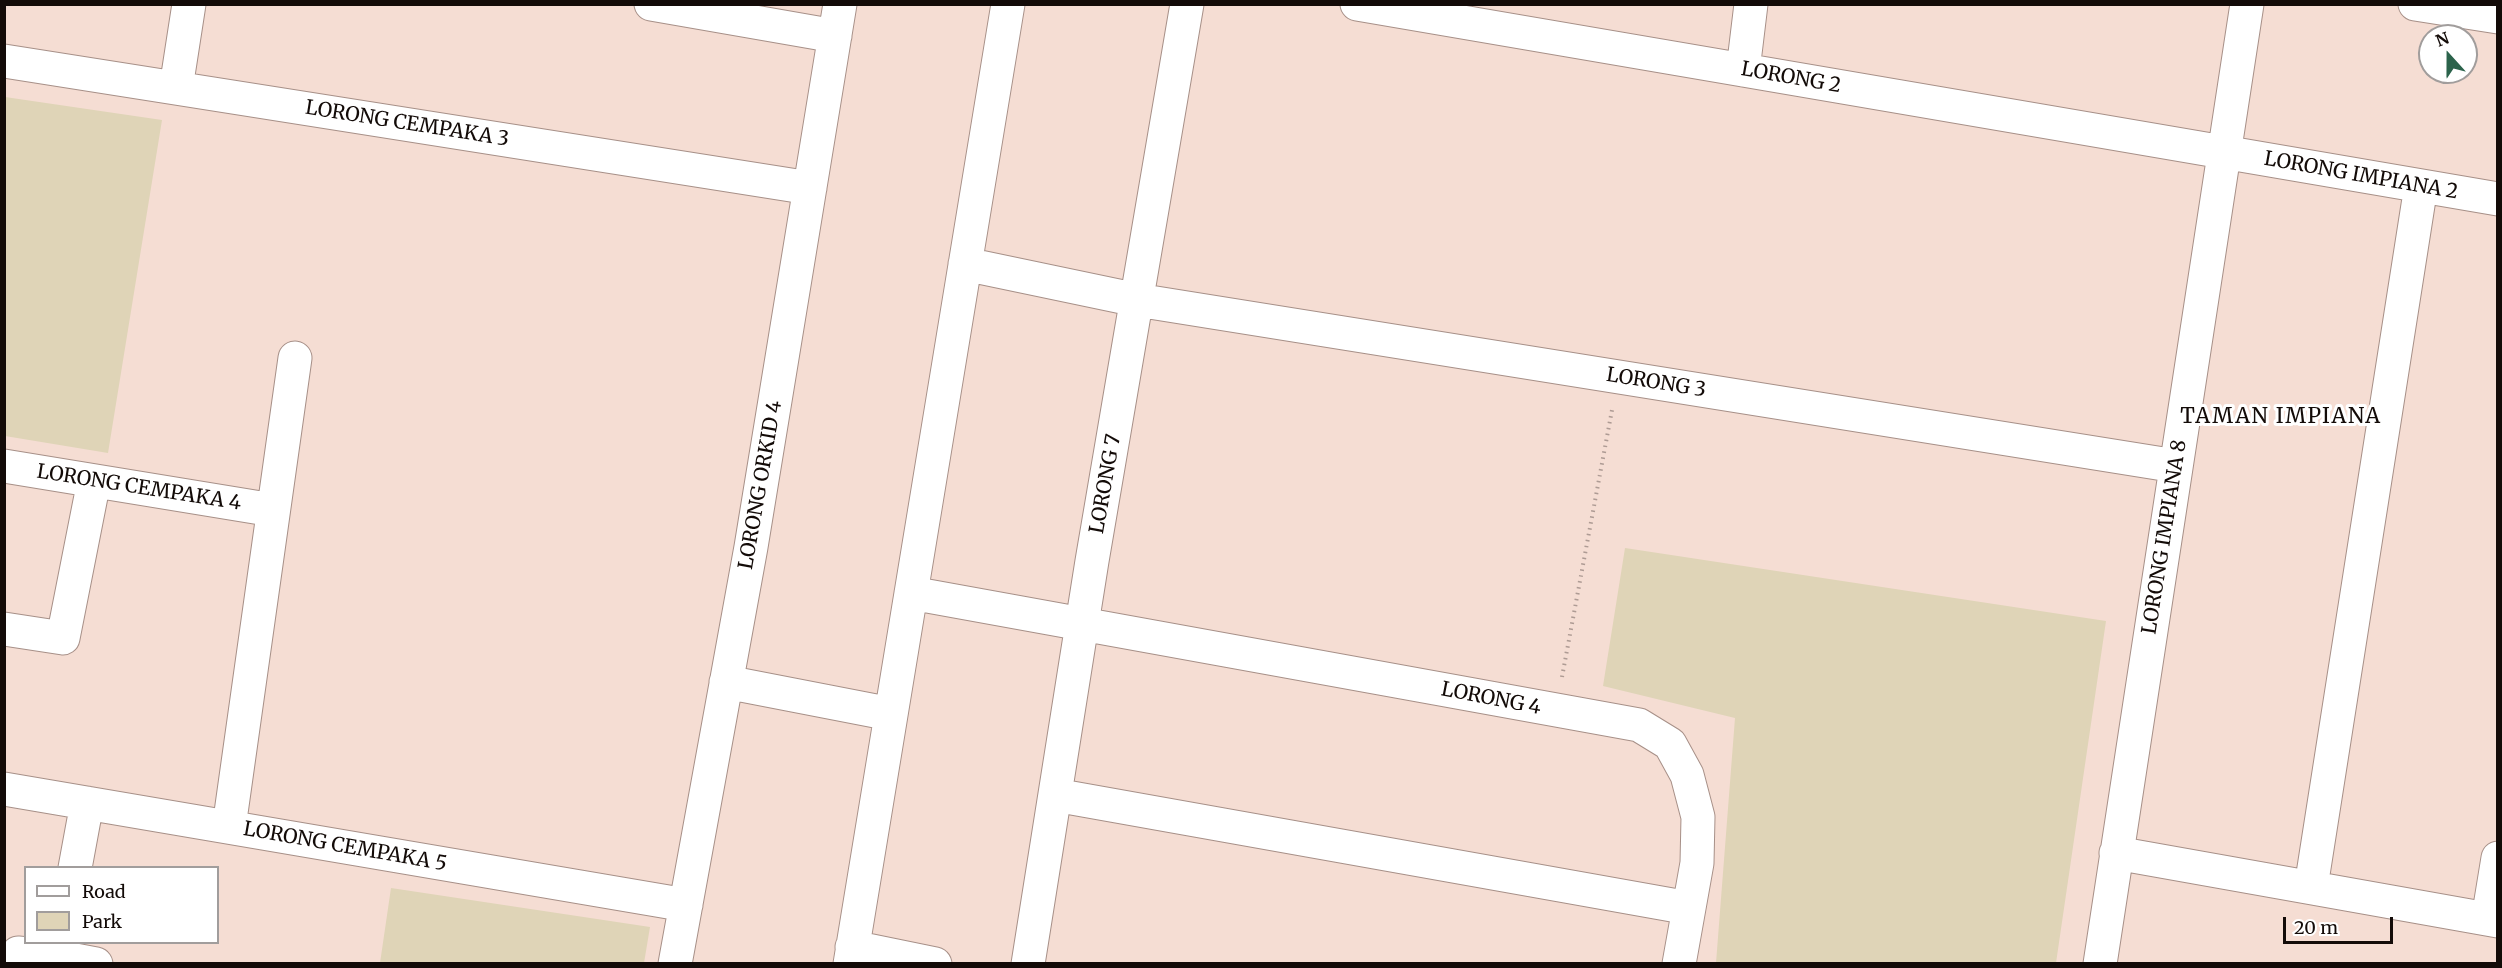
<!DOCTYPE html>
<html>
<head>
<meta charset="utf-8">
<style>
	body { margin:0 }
	#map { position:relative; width:2502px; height:968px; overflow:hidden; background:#f5ddd3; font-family:Merriweather,serif }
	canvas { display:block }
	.frame { position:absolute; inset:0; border:6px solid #130b08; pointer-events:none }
	.legend { position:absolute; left:24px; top:866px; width:195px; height:78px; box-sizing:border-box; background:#fff; border:2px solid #a19d9c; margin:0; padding:8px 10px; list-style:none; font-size:18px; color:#130b08 }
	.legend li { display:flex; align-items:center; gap:12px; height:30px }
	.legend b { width:30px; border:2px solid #a19d9c }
	.north { position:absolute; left:2418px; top:24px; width:60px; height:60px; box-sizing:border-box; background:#fff; border:2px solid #a19d9c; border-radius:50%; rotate:339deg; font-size:16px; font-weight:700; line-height:24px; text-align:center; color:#130b08 }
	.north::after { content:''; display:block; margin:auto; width:21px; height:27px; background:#2b634b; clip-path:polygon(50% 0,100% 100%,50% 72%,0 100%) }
	.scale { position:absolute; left:2283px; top:917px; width:110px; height:27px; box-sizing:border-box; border:3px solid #130b08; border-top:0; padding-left:8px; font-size:18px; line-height:21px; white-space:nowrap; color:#130b08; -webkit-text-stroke:4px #fff; paint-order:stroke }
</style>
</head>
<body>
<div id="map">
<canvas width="2502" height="968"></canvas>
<div class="frame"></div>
<ul class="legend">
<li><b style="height:8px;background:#fff"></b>Road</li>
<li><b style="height:16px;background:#dfd4b7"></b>Park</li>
</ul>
<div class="north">N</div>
<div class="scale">20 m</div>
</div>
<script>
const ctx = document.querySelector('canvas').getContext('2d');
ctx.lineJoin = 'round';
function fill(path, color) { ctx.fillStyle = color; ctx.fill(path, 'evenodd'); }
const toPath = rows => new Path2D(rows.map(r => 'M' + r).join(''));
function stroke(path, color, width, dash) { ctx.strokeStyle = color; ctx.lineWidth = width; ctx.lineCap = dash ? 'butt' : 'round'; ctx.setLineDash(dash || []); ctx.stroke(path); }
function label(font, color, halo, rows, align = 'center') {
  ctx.font = font + ' Merriweather,serif'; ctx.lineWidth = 6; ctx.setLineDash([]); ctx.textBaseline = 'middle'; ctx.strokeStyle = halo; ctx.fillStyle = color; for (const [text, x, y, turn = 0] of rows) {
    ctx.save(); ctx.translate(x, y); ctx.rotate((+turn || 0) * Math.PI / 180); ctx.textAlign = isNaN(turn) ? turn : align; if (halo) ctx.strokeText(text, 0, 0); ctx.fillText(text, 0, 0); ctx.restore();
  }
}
const green = toPath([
	[5,97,162,120,108,453,5,436],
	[1625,548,2106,621,2056,963,1716,963,1735,718,1603,686],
	[391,888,650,927,644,963,380,963]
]);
const path = toPath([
	[1562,677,1612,410]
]);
const minor = toPath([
	[651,4,835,36],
	[1357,4,2498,199],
	[2415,4,2498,17],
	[4,61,810,188],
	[1743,70,1751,4],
	[176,88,189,4],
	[965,264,1137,300,2176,466],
	[4,466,273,510],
	[911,593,1639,725,1670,744,1687,775,1698,817,1697,863,1679,964],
	[4,629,63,638,94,481],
	[726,682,891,714],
	[4,789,686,905],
	[1055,795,1689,908],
	[229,827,295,358],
	[2116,853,2498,921],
	[75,868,87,803],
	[2311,887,2421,186],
	[2488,919,2498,858],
	[852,947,935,964],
	[59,957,96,964],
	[17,964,18,953,59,957,61,942],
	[675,964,751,547,840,4],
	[850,964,1008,4],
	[1028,964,1092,561,1187,4],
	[2100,964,2247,4]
]);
const streetNames = [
	["LORONG 2",1791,78,10],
	["LORONG CEMPAKA 3",407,124,9],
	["LORONG IMPIANA 2",2361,176,10],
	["LORONG 3",1656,383,9],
	["LORONG 7",1106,484,-80],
	["LORONG ORKID 4",761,485,-80],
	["LORONG CEMPAKA 4",139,488,9],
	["LORONG IMPIANA 8",2165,537,-81],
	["LORONG 4",1491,699,11],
	["LORONG CEMPAKA 5",345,847,10]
];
const neighbourhoodNames = [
	["TAMAN IMPIANA",2281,417]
];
fill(green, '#dfd4b7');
stroke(minor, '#a79088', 35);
stroke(path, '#ae9b94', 4, [1.5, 4.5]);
stroke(minor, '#fff', 33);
label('20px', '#130b08', '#fff', streetNames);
ctx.letterSpacing = '1.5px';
label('21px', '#130b08', '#fff', neighbourhoodNames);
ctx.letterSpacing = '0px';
</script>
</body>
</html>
